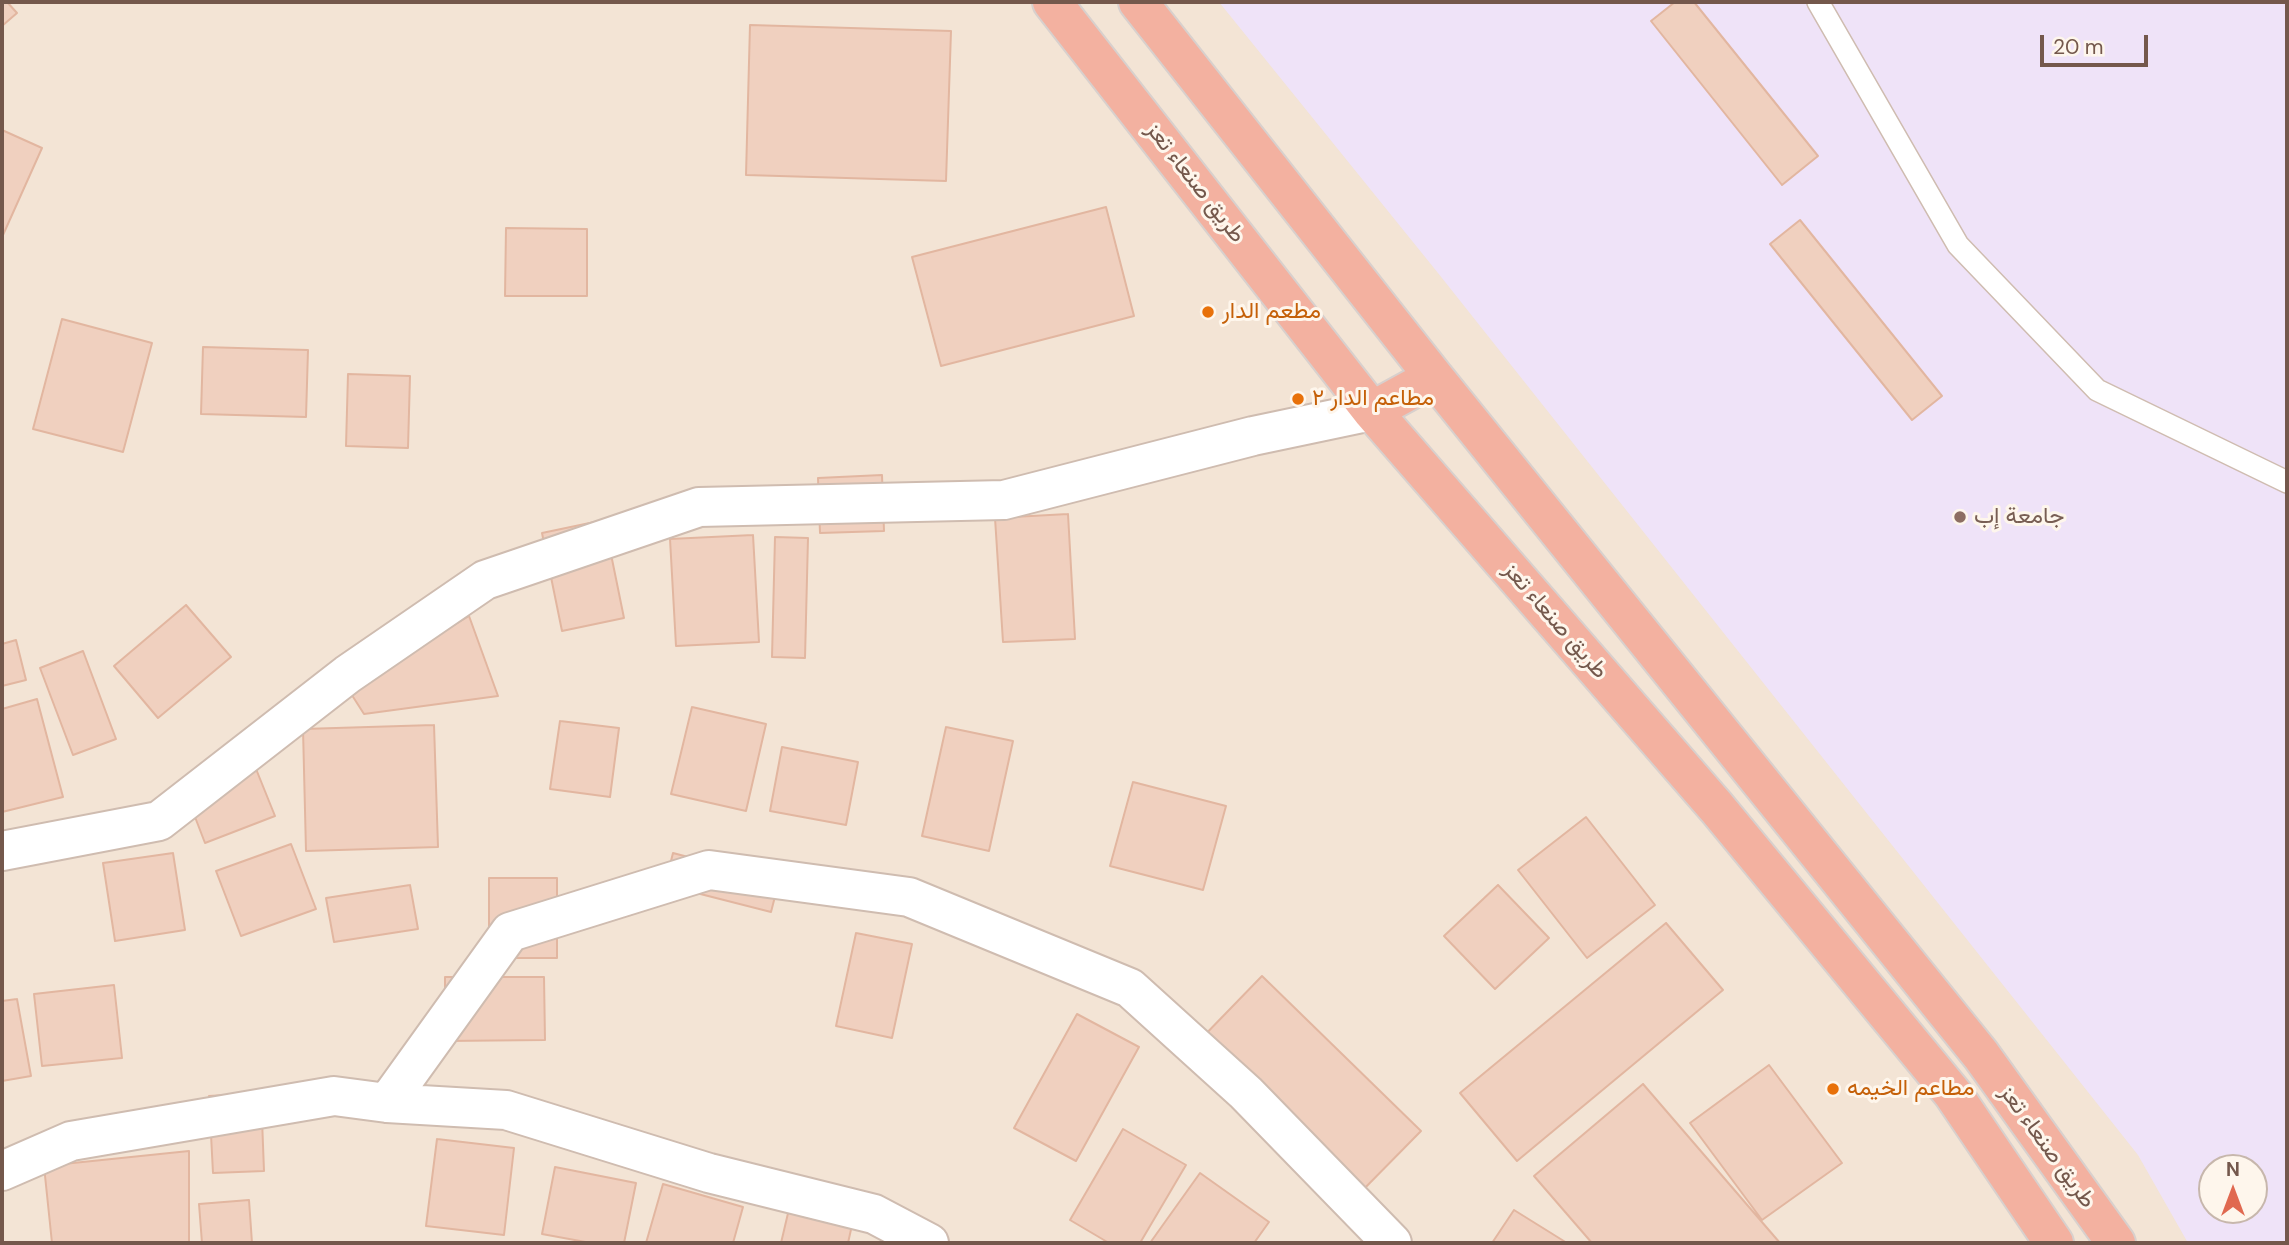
<!DOCTYPE html>
<html>
<head>
<meta charset="utf-8">
<style>
	body { margin:0 }
	#map { position:relative; width:2289px; height:1245px; overflow:hidden; background:#fbf2e6; font-family:"DM Sans",sans-serif }
	canvas { display:block }
	.frame { position:absolute; inset:0; border:4px solid #74584c; pointer-events:none }
	.north { position:absolute; left:2198px; top:1154px; width:70px; height:70px; box-sizing:border-box; background:#fef6ec; border:2px solid #c7b7ac; border-radius:50%; rotate:0deg; font-size:19px; font-weight:700; line-height:28px; text-align:center; color:#74584c }
	.north::after { content:''; display:block; margin:auto; width:24px; height:32px; background:#e06950; clip-path:polygon(50% 0,100% 100%,50% 72%,0 100%) }
	.scale { position:absolute; left:2040px; top:35px; width:108px; height:32px; box-sizing:border-box; border:4px solid #74584c; border-top:0; padding-left:9px; font-size:21px; line-height:24px; white-space:nowrap; color:#74584c; -webkit-text-stroke:5px #fef6ec; paint-order:stroke }
</style>
</head>
<body>
<div id="map">
<canvas width="2289" height="1245"></canvas>
<div class="frame"></div>
<div class="north">N</div>
<div class="scale">20 m</div>
</div>
<script>
const ctx = document.querySelector('canvas').getContext('2d');
ctx.lineJoin = 'round';
function fill(path, color) { ctx.fillStyle = color; ctx.fill(path, 'evenodd'); }
const toPath = rows => new Path2D(rows.map(r => 'M' + r).join(''));
function stroke(path, color, width, dash) { ctx.strokeStyle = color; ctx.lineWidth = width; ctx.lineCap = dash ? 'butt' : 'round'; ctx.setLineDash(dash || []); ctx.stroke(path); }
function label(font, color, halo, rows, align = 'center') {
  ctx.font = font + ' "DM Sans",Vazirmatn,sans-serif'; ctx.lineWidth = 6; ctx.setLineDash([]); ctx.textBaseline = 'middle'; ctx.strokeStyle = halo; ctx.fillStyle = color; for (const [text, x, y, turn = 0] of rows) {
    ctx.save(); ctx.translate(x, y); ctx.rotate((+turn || 0) * Math.PI / 180); ctx.textAlign = isNaN(turn) ? turn : align; if (halo) ctx.strokeText(text, 0, 0); ctx.fillText(text, 0, 0); ctx.restore();
  }
}
const residential = toPath([
	[2,2,2287,2,2287,1243,2,1243],
	[2212,1168,2254,1168,2254,1210,2212,1210]
]);
const education = toPath([
	[1219,2,2287,2,2287,1243,2188,1243,2138,1155,1438,273],
	[2212,1168,2254,1168,2254,1210,2212,1210]
]);
const building = toPath([
	[2,2,7,2,17,13,2,26,2,2],
	[1675,2,1694,2,1818,156,1782,185,1651,21,1675,2],
	[750,25,951,31,946,181,746,175,750,25],
	[2,130,42,148,3,235,2,234,2,130],
	[1106,207,1134,316,941,366,912,257,1106,207],
	[1800,220,1942,396,1912,420,1770,244,1800,220],
	[506,228,587,229,587,296,505,296,506,228],
	[62,319,152,343,123,452,33,429,62,319],
	[203,347,308,350,306,417,201,414,203,347],
	[348,374,410,376,408,448,346,446,348,374],
	[882,475,884,531,820,533,818,478,882,475],
	[1068,514,1075,639,1003,642,995,518,1068,514],
	[604,520,624,618,562,631,542,533,604,520],
	[753,535,759,642,676,646,670,539,753,535],
	[775,537,808,538,805,658,772,657,775,537],
	[186,605,231,657,158,718,114,666,186,605],
	[469,616,498,696,364,714,348,689,469,616],
	[16,640,26,680,2,686,2,644,16,640],
	[83,651,116,739,73,755,40,668,83,651],
	[37,699,63,797,2,812,2,709,37,699],
	[692,707,766,724,746,811,671,794,692,707],
	[560,721,619,728,610,797,550,789,560,721],
	[434,725,438,847,306,851,303,729,434,725],
	[946,727,1013,741,989,851,922,836,946,727],
	[782,747,858,762,846,825,770,811,782,747],
	[254,764,275,816,205,843,185,791,254,764],
	[1133,782,1226,806,1203,890,1110,866,1133,782],
	[1586,817,1655,905,1587,958,1518,870,1586,817],
	[291,844,316,909,241,936,216,871,291,844],
	[173,853,185,930,115,941,103,863,173,853],
	[673,853,779,881,771,912,665,885,673,853],
	[489,878,557,878,557,958,489,958,489,878],
	[410,885,418,929,334,942,326,898,410,885],
	[1498,885,1549,938,1495,989,1444,936,1498,885],
	[1666,923,1723,990,1517,1161,1460,1093,1666,923],
	[856,933,912,944,892,1038,836,1026,856,933],
	[1262,976,1421,1131,1356,1197,1197,1043,1262,976],
	[445,977,544,977,545,1040,445,1041,445,977],
	[114,985,122,1058,42,1066,34,994,114,985],
	[17,999,31,1076,2,1081,2,1001,17,999],
	[1077,1014,1139,1047,1076,1161,1014,1128,1077,1014],
	[1769,1065,1842,1163,1762,1220,1690,1123,1769,1065],
	[1643,1084,1780,1243,1592,1243,1534,1176,1643,1084],
	[261,1093,264,1171,213,1173,209,1096,261,1093],
	[1123,1129,1186,1165,1140,1243,1109,1243,1070,1220,1123,1129],
	[437,1139,514,1148,504,1235,426,1226,437,1139],
	[189,1151,189,1243,52,1243,44,1166,189,1151],
	[555,1167,636,1183,624,1243,591,1243,542,1234,555,1167],
	[1200,1173,1269,1222,1254,1243,1150,1243,1200,1173],
	[663,1184,743,1207,733,1243,646,1243,663,1184],
	[249,1200,252,1243,202,1243,199,1204,249,1200],
	[789,1209,852,1225,848,1243,781,1243,789,1209],
	[1514,1210,1567,1243,1492,1243,1514,1210]
]);
const lane = toPath([
	[1818,2,1958,245,2097,390,2287,482]
]);
const street = toPath([
	[2,851,159,821,348,674,485,580,699,507,1004,500,1253,436,1372,411],
	[387,1103,510,932,709,870,909,897,1130,988,1246,1093,1392,1243],
	[2,1171,71,1141,334,1096,387,1103,506,1110,709,1173,874,1214,929,1243]
]);
const highway = toPath([
	[1052,2,1372,411,1717,808,1953,1094,2054,1243],
	[1138,2,1434,377,1981,1055,2116,1243],
	[1372,411,1434,377]
]);
const markers = [
	[1208,312,7,"#e8710a"],
	[1298,399,7,"#e8710a"],
	[1960,517,7,"#8d6e63"],
	[1833,1089,7,"#e8710a"]
];
const streetNames = [
	["طريق صنعاء تعز",1195,183,52],
	["طريق صنعاء تعز",1555,621,49],
	["طريق صنعاء تعز",2047,1147,54]
];
const foodNames = [
	["مطعم الدار",1222,312],
	["مطاعم الدار ٢",1312,399],
	["مطاعم الخيمه",1847,1089]
];
const educationNames = [
	["جامعة إب",1974,517]
];
fill(residential, '#f3e4d5');
fill(education, '#efe3f8');
fill(building, '#f0d0bf');
stroke(building, '#e2b6a0', 2);
stroke(lane, '#cfbcb0', 24);
stroke(street, '#cfbcb0', 42);
stroke(highway, '#d8d0cd', 42);
stroke(lane, '#fff', 21);
stroke(street, '#fff', 38);
stroke(highway, '#f3b1a0', 38);
for (const [x, y, r, color] of markers) { const dot = new Path2D(); dot.arc(x, y, r, 0, 2 * Math.PI); ctx.fillStyle = color; ctx.fill(dot); stroke(dot, '#fef6ec', 2.5); }
label('23px', '#74584c', '#fef6ec', streetNames);
label('23px', '#c56008', '#fef6ec', foodNames, 'left');
label('23px', '#785e54', '#fef6ec', educationNames, 'left');
</script>
</body>
</html>
